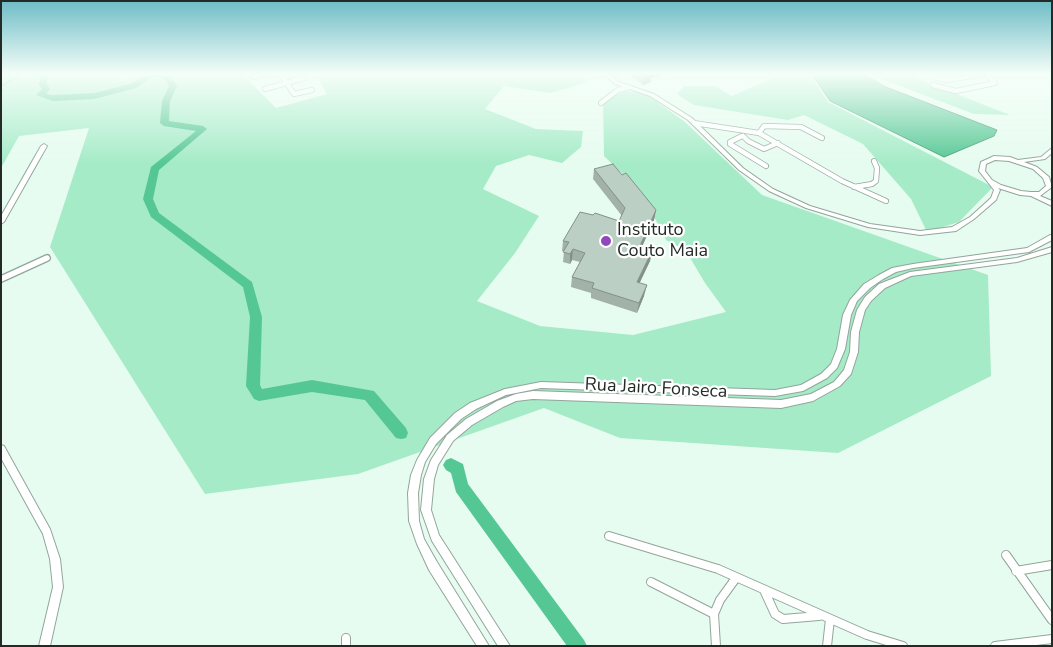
<!DOCTYPE html>
<html>
<head>
<meta charset="utf-8">
<style>
	body { margin:0 }
	#map { position:relative; width:1053px; height:647px; overflow:hidden; background:#e7fcf0; font-family:"Nunito Sans",sans-serif }
	canvas { display:block }
	.frame { position:absolute; inset:0; border:2px solid #242b27; pointer-events:none }
</style>
</head>
<body>
<div id="map">
<canvas width="1053" height="647"></canvas>
<div class="frame"></div>
</div>
<script>
const ctx = document.querySelector('canvas').getContext('2d');
ctx.lineJoin = 'round';
function fill(path, color) { ctx.fillStyle = color; ctx.fill(path, 'evenodd'); }
const toPath = rows => new Path2D(rows.map(r => 'M' + r).join(''));
function stroke(path, color, width, dash) { ctx.strokeStyle = color; ctx.lineWidth = width; ctx.lineCap = dash ? 'butt' : 'round'; ctx.setLineDash(dash || []); ctx.stroke(path); }
function label(font, color, halo, rows, align = 'center') {
  ctx.font = font + ' "Nunito Sans",sans-serif'; ctx.lineWidth = 4.5; ctx.setLineDash([]); ctx.textBaseline = 'middle'; ctx.strokeStyle = halo; ctx.fillStyle = color; for (const [text, x, y, turn = 0] of rows) {
    ctx.save(); ctx.translate(x, y); ctx.rotate((+turn || 0) * Math.PI / 180); ctx.textAlign = isNaN(turn) ? turn : align; if (halo) ctx.strokeText(text, 0, 0); ctx.fillText(text, 0, 0); ctx.restore();
  }
}
const green = toPath([
	[1,73,110,73,124,81,142,73,241,73,276,108,327,94,315,73,575,73,589,82,550,93,504,86,485,109,536,129,583,131,581,147,562,163,529,155,496,166,483,189,539,216,515,253,477,301,540,326,633,335,726,312,705,283,686,251,666,240,642,193,604,156,603,104,625,90,649,96,685,122,762,195,988,275,991,376,838,453,620,438,544,408,358,474,205,494,50,247,89,128,19,136,1,168],
	[775,73,809,73,828,102,993,187,959,222,927,232,911,199,863,144,804,115,788,120,694,105,677,94,684,86,715,86,732,96,775,77],
	[866,73,903,73,1010,115,974,114]
]);
const water = toPath([
	[811,73,862,73,886,87,997,130,994,136,944,157,830,101,811,73]
]);
const stream = toPath([
	[1,86,24,73]
]);
const river = toPath([
	[34,73,43,73,48,76,49,78,46,83,50,89,46,94,53,95,94,93,130,84,149,73,165,73,171,76,177,86,170,101,169,121,203,126,207,129,159,170,153,199,159,213,252,282,262,317,260,385,262,389,312,380,374,391,406,428,408,433,406,438,401,439,396,438,365,400,312,392,259,401,254,399,246,386,250,317,243,287,151,217,143,199,151,167,196,131,164,126,160,123,162,101,169,86,165,80,160,77,153,77,136,88,94,99,53,101,36,95,42,89,38,83,41,79,34,73],
	[451,458,463,464,468,484,584,640,587,646,567,646,456,492,451,473,446,470,443,465,446,460,451,458]
]);
const streetFar2 = toPath([
	[280,73,294,94,312,90],
	[927,73,936,78,948,80,989,73],
	[253,77,269,73],
	[933,85,956,91,995,83,986,74],
	[265,89,304,78],
	[601,103,618,90,628,87],
	[694,123,759,133,842,181,886,201],
	[759,133,764,126,801,127,822,138],
	[742,136,730,142,730,144,766,166],
	[743,136,748,141,764,149,778,143],
	[854,187,872,184,876,181,877,168,874,161]
]);
const streetFar1 = toPath([
	[1,279,47,258]
]);
const street = toPath([
	[609,536,718,569,867,635,903,646],
	[1006,555,1052,620],
	[1016,571,1052,565],
	[651,582,714,614],
	[764,590,775,614,783,619,819,616],
	[346,638,346,646],
	[716,646,714,614,720,600,736,578],
	[827,646,830,619],
	[995,646,1052,639]
]);
const secondary = toPath([
	[603,73,608,73,619,82,654,94,692,118,743,168,773,189,810,206,870,224,920,231,952,227,970,217,991,198,994,190,979,171,981,162,994,156,1010,157,1018,160,1041,157,1052,148,1052,153,1045,159,1024,162,1037,167,1049,177,1052,187,1040,196,1052,201,1052,206,1031,196,1020,195,998,188,1000,190,996,200,974,219,956,231,920,235,868,227,806,208,769,191,739,170,688,120,650,96,615,84,603,73],
	[995,160,1009,161,1033,169,1043,178,1046,186,1039,192,1031,192,1021,191,1001,185,992,180,985,171,986,164,995,160],
	[44,144,47,146,4,222,1,224,1,216,41,146,44,144],
	[1050,235,1052,235,1052,240,1029,252,913,268,896,272,883,279,870,288,857,301,851,315,845,349,837,368,827,378,803,391,775,396,541,388,506,395,476,409,461,419,436,444,425,462,421,475,418,493,419,521,424,539,437,562,489,646,477,646,429,570,417,544,409,521,408,493,411,475,417,460,430,438,455,413,470,403,505,389,541,382,775,390,801,385,821,374,831,364,837,349,843,315,850,300,864,284,879,275,892,268,913,264,1027,248,1050,235],
	[1052,247,1052,252,1017,262,911,276,885,288,871,301,865,310,859,332,858,352,851,374,840,386,813,401,781,408,533,399,516,401,503,407,472,425,453,441,438,465,434,479,431,510,439,535,510,646,498,646,432,541,421,510,424,479,431,460,447,435,466,419,497,401,516,394,533,391,781,400,811,394,834,382,844,370,850,352,851,332,857,310,865,297,879,284,910,272,1017,258,1052,247],
	[1,445,4,446,50,529,60,559,63,587,50,646,39,646,53,587,50,559,43,534,1,458,1,445]
]);
const wall = toPath([
	[627,73,673,73,651,78,651,82,643,85],
	[594,169,622,175,656,210,654,220,641,248,652,251,650,261,639,283,644,296,637,313,591,298,591,293,571,287,572,277,580,262,572,260,570,264,563,262,564,251,562,251,563,241,593,215,619,221,622,216,593,179]
]);
const shadedWall = toPath([
	[645,73,673,73,651,78,651,82,643,85],
	[656,210,654,220,637,258,639,248],
	[573,249,572,260,570,264,570,254],
	[652,251,650,261,635,293,637,282],
	[647,285,644,296,637,313,639,303]
]);
const building = toPath([
	[613,164,622,175,626,173,656,210,639,248,652,251,637,282,647,285,639,303,592,288,594,283,572,277,585,253,573,249,570,254,563,252,569,242,563,241,580,212,593,215,595,213,619,221,625,208,594,169,613,164]
]);
const markers = [
	[606,241,6,"#9148ba"]
];
const poiNames = [
	["Instituto",617,231],
	["Couto Maia",617,252]
];
const streetNames = [
	["Rua Jairo Fonseca",656,389,3]
];
fill(green, '#a5ebc7');
fill(water, '#55c794');
stroke(water, '#469873', 1);
stroke(stream, '#469873', 1);
fill(river, '#55c794');
stroke(streetFar2, '#92a59a', 6);
stroke(streetFar1, '#92a59a', 8);
stroke(street, '#92a59a', 10);
stroke(secondary, '#92a59a', 2);
stroke(streetFar2, '#fff', 4.5);
stroke(streetFar1, '#fff', 5.5);
stroke(street, '#fff', 8);
fill(secondary, '#fff');
fill(wall, '#a2b2a9');
fill(shadedWall, '#849189');
fill(building, '#bccfc4');
stroke(building, '#849189', 1);
const sky = ctx.createLinearGradient(0, 0, 0, 164);
sky.addColorStop(0, '#6dbcc6');
sky.addColorStop(0.45, '#f4fef8');
sky.addColorStop(1, '#f4fef800');
ctx.fillStyle = sky;
ctx.fillRect(0, 0, 1053, 164);
for (const [x, y, r, color] of markers) { const dot = new Path2D(); dot.arc(x, y, r, 0, 2 * Math.PI); ctx.fillStyle = color; ctx.fill(dot); stroke(dot, '#fff', 2); }
label('18px', '#242b27', '#fff', poiNames, 'left');
label('18px', '#242b27', '#fff', streetNames);
</script>
</body>
</html>
